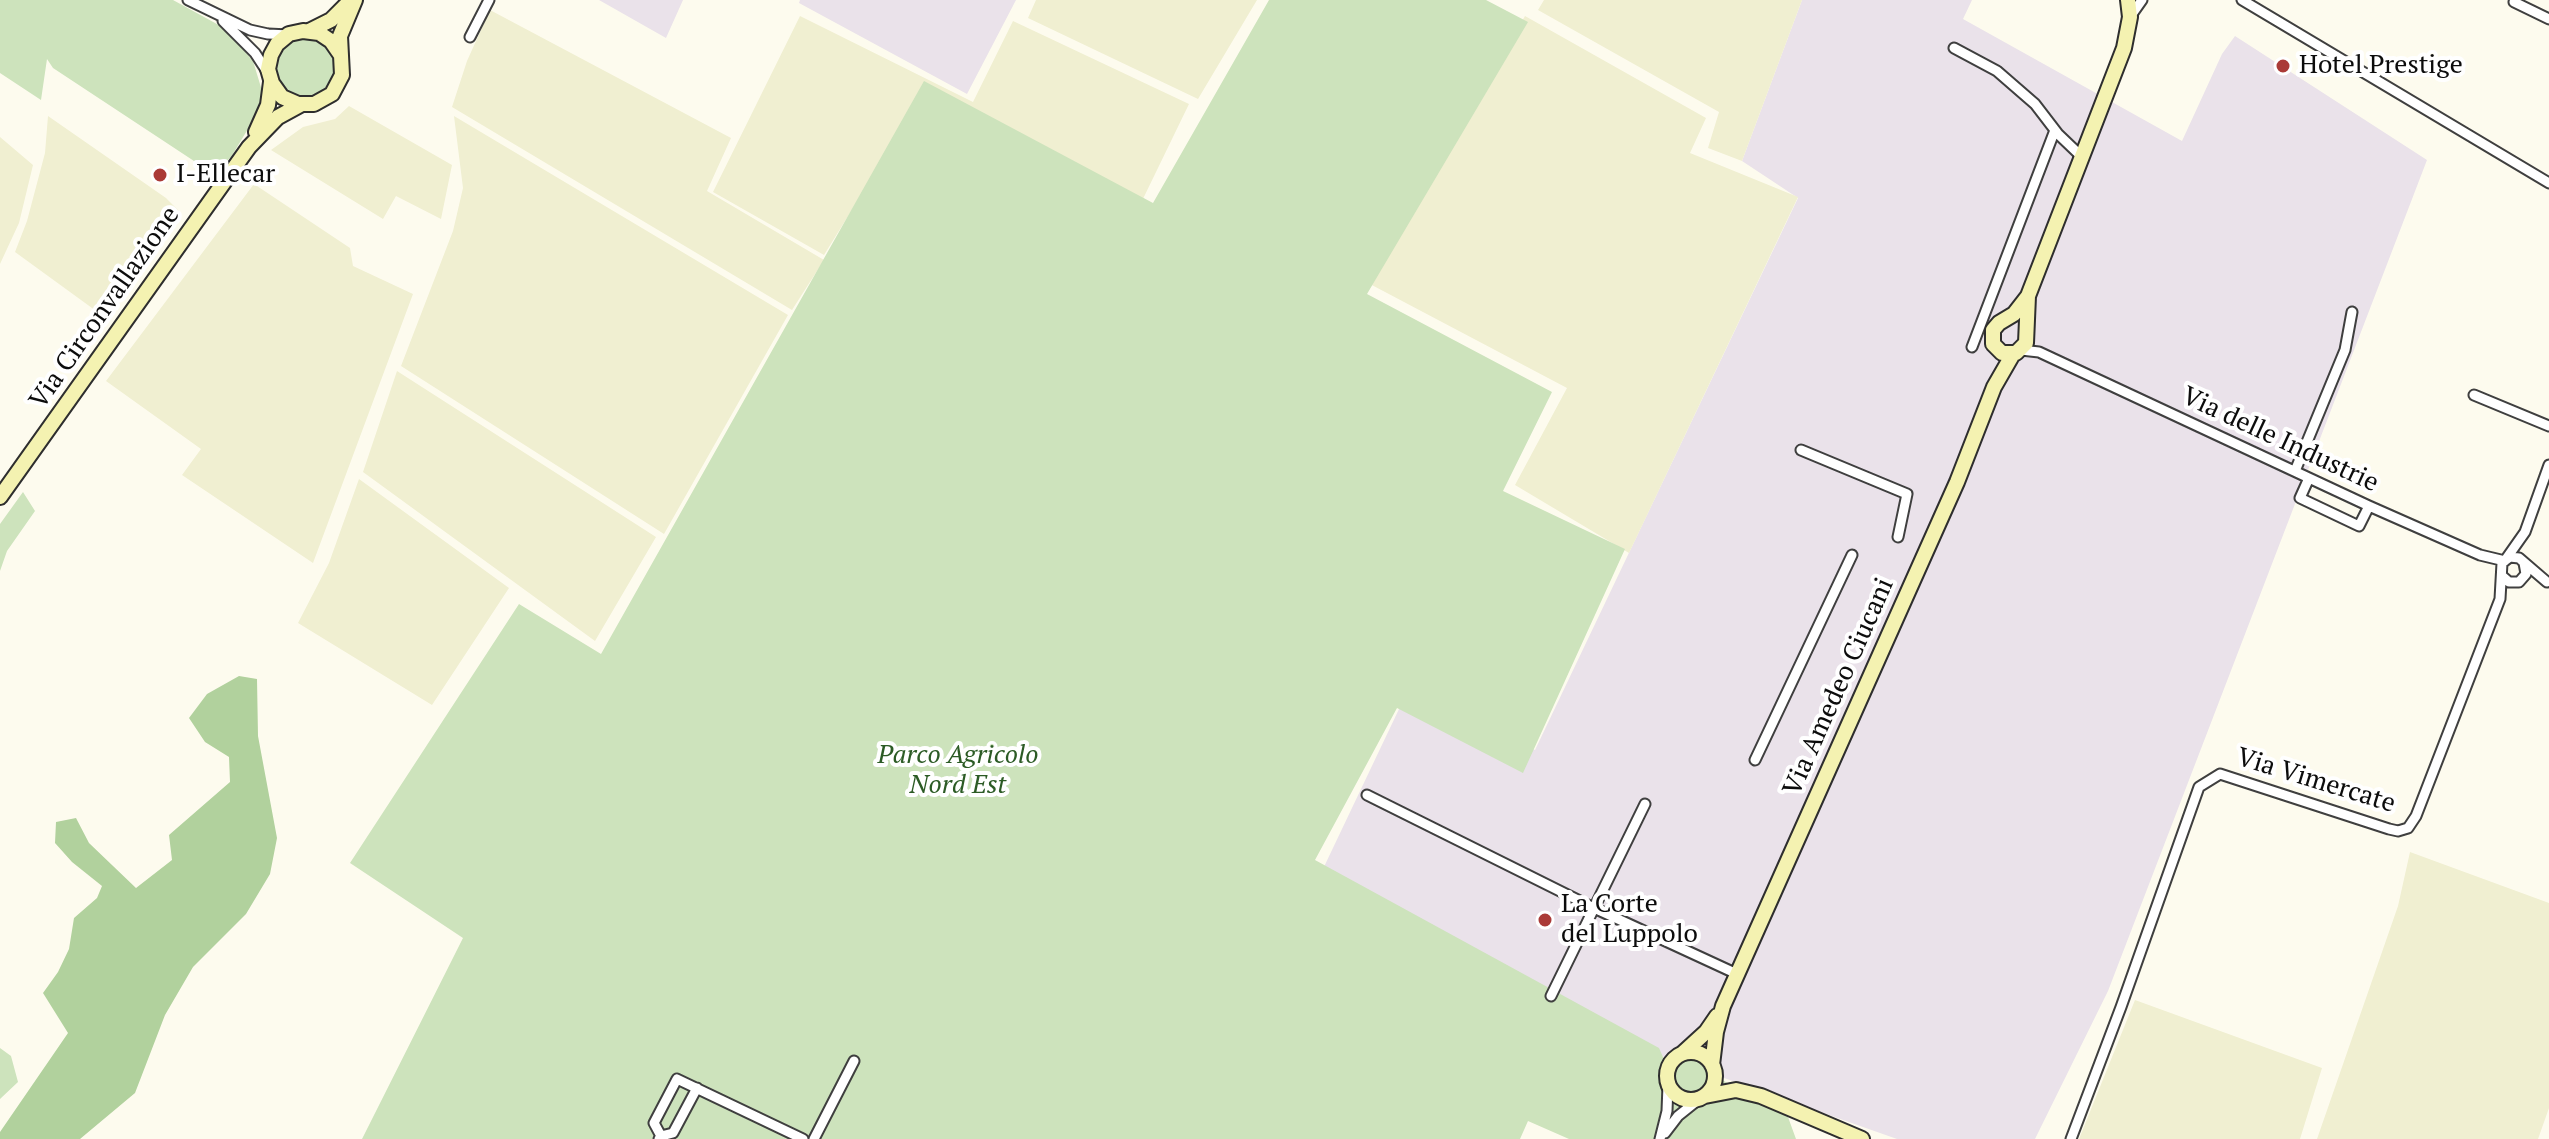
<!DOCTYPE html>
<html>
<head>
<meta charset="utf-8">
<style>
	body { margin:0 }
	canvas { display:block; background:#fdfbee }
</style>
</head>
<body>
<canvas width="2549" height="1139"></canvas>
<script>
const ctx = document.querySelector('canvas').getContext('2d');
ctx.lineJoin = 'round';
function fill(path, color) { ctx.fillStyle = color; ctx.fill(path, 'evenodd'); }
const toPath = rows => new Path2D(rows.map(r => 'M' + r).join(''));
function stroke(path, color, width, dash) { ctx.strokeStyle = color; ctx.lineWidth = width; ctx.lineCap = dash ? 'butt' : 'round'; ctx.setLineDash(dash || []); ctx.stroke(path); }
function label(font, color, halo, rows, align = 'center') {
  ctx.font = font + ' "PT Serif",serif'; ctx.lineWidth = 8; ctx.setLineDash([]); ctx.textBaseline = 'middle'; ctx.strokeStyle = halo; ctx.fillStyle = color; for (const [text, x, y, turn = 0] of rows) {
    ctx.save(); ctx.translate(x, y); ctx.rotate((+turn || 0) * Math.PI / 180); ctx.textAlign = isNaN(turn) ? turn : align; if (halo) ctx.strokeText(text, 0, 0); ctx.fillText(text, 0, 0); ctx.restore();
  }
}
const industrial = toPath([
	[599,0,683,0,666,38],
	[800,0,1016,0,967,94,799,3],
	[1802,0,1972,0,1963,19,2182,141,2222,54,2235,36,2427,160,2108,991,2035,1139,1897,1139,1659,1055,1313,890,1409,688,1535,750,1798,198,1742,161]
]);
const farmland = toPath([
	[1036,0,1257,0,1198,99,1028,18],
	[1544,0,1802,0,1742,161,1708,148,1719,112,1538,10],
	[490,10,731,138,707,191,824,260,792,310,452,107,467,61],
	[800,16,973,102,1013,21,1189,104,1124,238,908,119,824,255,713,192],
	[1525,16,1706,118,1690,153,1798,197,1629,553,1515,485,1567,388,1368,283],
	[349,106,452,165,441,219,396,196,383,219,271,150,303,127,335,119],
	[48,116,166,198,181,213,103,316,15,252,27,221,45,153],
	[454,116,788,315,664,534,401,366,453,231,463,188],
	[0,137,33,165,19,223,0,264],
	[254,184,350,248,353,266,413,294,313,563,182,475,201,449,106,381],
	[397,371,656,537,595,641,363,472],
	[359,479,509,588,432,705,298,623,329,563],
	[2410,852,2549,903,2549,1108,2538,1139,2317,1139,2398,906],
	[2135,1000,2322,1068,2300,1139,2079,1139]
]);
const green = toPath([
	[0,0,173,0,226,29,253,61,263,94,254,119,231,157,215,172,194,161,53,68,47,59,41,100,0,73],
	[1269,0,1486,0,1528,22,1367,294,1552,392,1503,491,1625,549,1523,773,1397,708,1315,860,1659,1048,1667,1066,1673,1071,1686,1059,1701,1062,1708,1072,1788,1117,1796,1139,1569,1139,1528,1121,1520,1139,362,1139,463,938,350,863,519,604,601,654,924,81,1153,203],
	'276 67a29 29 0 1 1 58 0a29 29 0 1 1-58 0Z',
	[23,492,35,511,7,551,0,571,0,524],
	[0,1048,11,1056,18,1082,0,1099]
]);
const forest = toPath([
	[239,676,257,679,258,736,277,838,270,874,246,914,193,967,165,1015,135,1093,80,1139,0,1139,0,1132,68,1033,43,993,58,972,69,949,74,918,97,898,102,886,72,862,55,843,56,822,76,818,89,843,136,888,172,860,169,835,230,782,229,757,205,742,189,718,207,694]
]);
const street = toPath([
	[188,0,250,30,268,34,289,35],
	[2242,0,2549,183],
	[2514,2,2549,19],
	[2130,17,2142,0],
	[223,21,255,53,268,73],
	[470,37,489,0],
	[1954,48,1997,71,2035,104,2058,134,2081,156],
	[1972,347,2055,130],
	[2021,350,2039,352,2369,506,2480,555,2505,561],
	[2474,395,2549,426],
	[1801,450,1907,494,1898,537],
	[2295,471,2345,350,2352,312],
	[2309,478,2300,498,2359,526,2369,506],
	[2506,559,2525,532,2549,465],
	[2502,576,2509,582,2519,582,2526,574,2524,563],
	[1755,760,1852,555],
	[1367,795,1594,908,1737,974],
	[1551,996,1645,804],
	[1665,1133,1678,1116,1698,1100],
	[661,1136,654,1123,677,1079,803,1139],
	[659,1139,661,1136,673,1133,697,1088],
	[814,1139,854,1061],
	[1660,1139,1667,1111,1668,1085],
	[2071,1139,2121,1007,2199,787,2220,774,2389,829,2398,831,2408,828,2416,816,2500,599,2502,563,2510,557,2519,558,2547,582]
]);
const secondary = toPath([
	[309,31,331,20,350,1],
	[340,54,331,41,319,33,303,31,289,34,277,44,271,55,268,69,272,83,282,97,298,104,314,104,332,94,342,75,340,36,355,0],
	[256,132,268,105,271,82],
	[2028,296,2014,314,1999,323,1993,330,1993,344,2002,353,2016,353,2026,343,2028,296,2124,48,2130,17,2128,0],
	[0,497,249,147,278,117,300,105],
	'1667 1076a24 24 0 1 1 48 0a24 24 0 1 1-48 0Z',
	[1683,1053,1706,1032,1717,1016],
	[1712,1065,1716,1032,1723,1006,1957,482,1994,387,2013,354],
	[1705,1096,1736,1090,1761,1096,1862,1139]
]);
const markers = [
	[2283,66,8,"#aa3a37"],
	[160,175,8,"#aa3a37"],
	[1545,920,8,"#aa3a37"]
];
const poiNames = [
	["Hotel Prestige",2299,66],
	["I-Ellecar",176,175],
	["La Corte",1561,905],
	["del Luppolo",1561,935]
];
const streetNames = [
	["Via Circonvallazione",105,308,-55],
	["Via delle Industrie",2280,440,25],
	["Via Amedeo Ciucani",1839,687,-66],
	["Via Vimercate",2316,781,17]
];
const parkNames = [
	["Parco Agricolo",958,756],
	["Nord Est",958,786]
];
fill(industrial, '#eae2ea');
fill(farmland, '#f0efd1');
fill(green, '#cde3bc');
fill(forest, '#b1d19d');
stroke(street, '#3f3f3f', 13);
stroke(secondary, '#2e2e2e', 18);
stroke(street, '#fff', 9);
stroke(secondary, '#f4f2b1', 14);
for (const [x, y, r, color] of markers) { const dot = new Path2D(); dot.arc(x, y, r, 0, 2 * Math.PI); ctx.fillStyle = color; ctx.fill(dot); stroke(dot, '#fff', 3); }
label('26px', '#0c0c0c', '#fff', poiNames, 'left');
label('26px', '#0c0c0c', '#fff', streetNames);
label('italic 26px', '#2c5b25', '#fff', parkNames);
</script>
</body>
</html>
